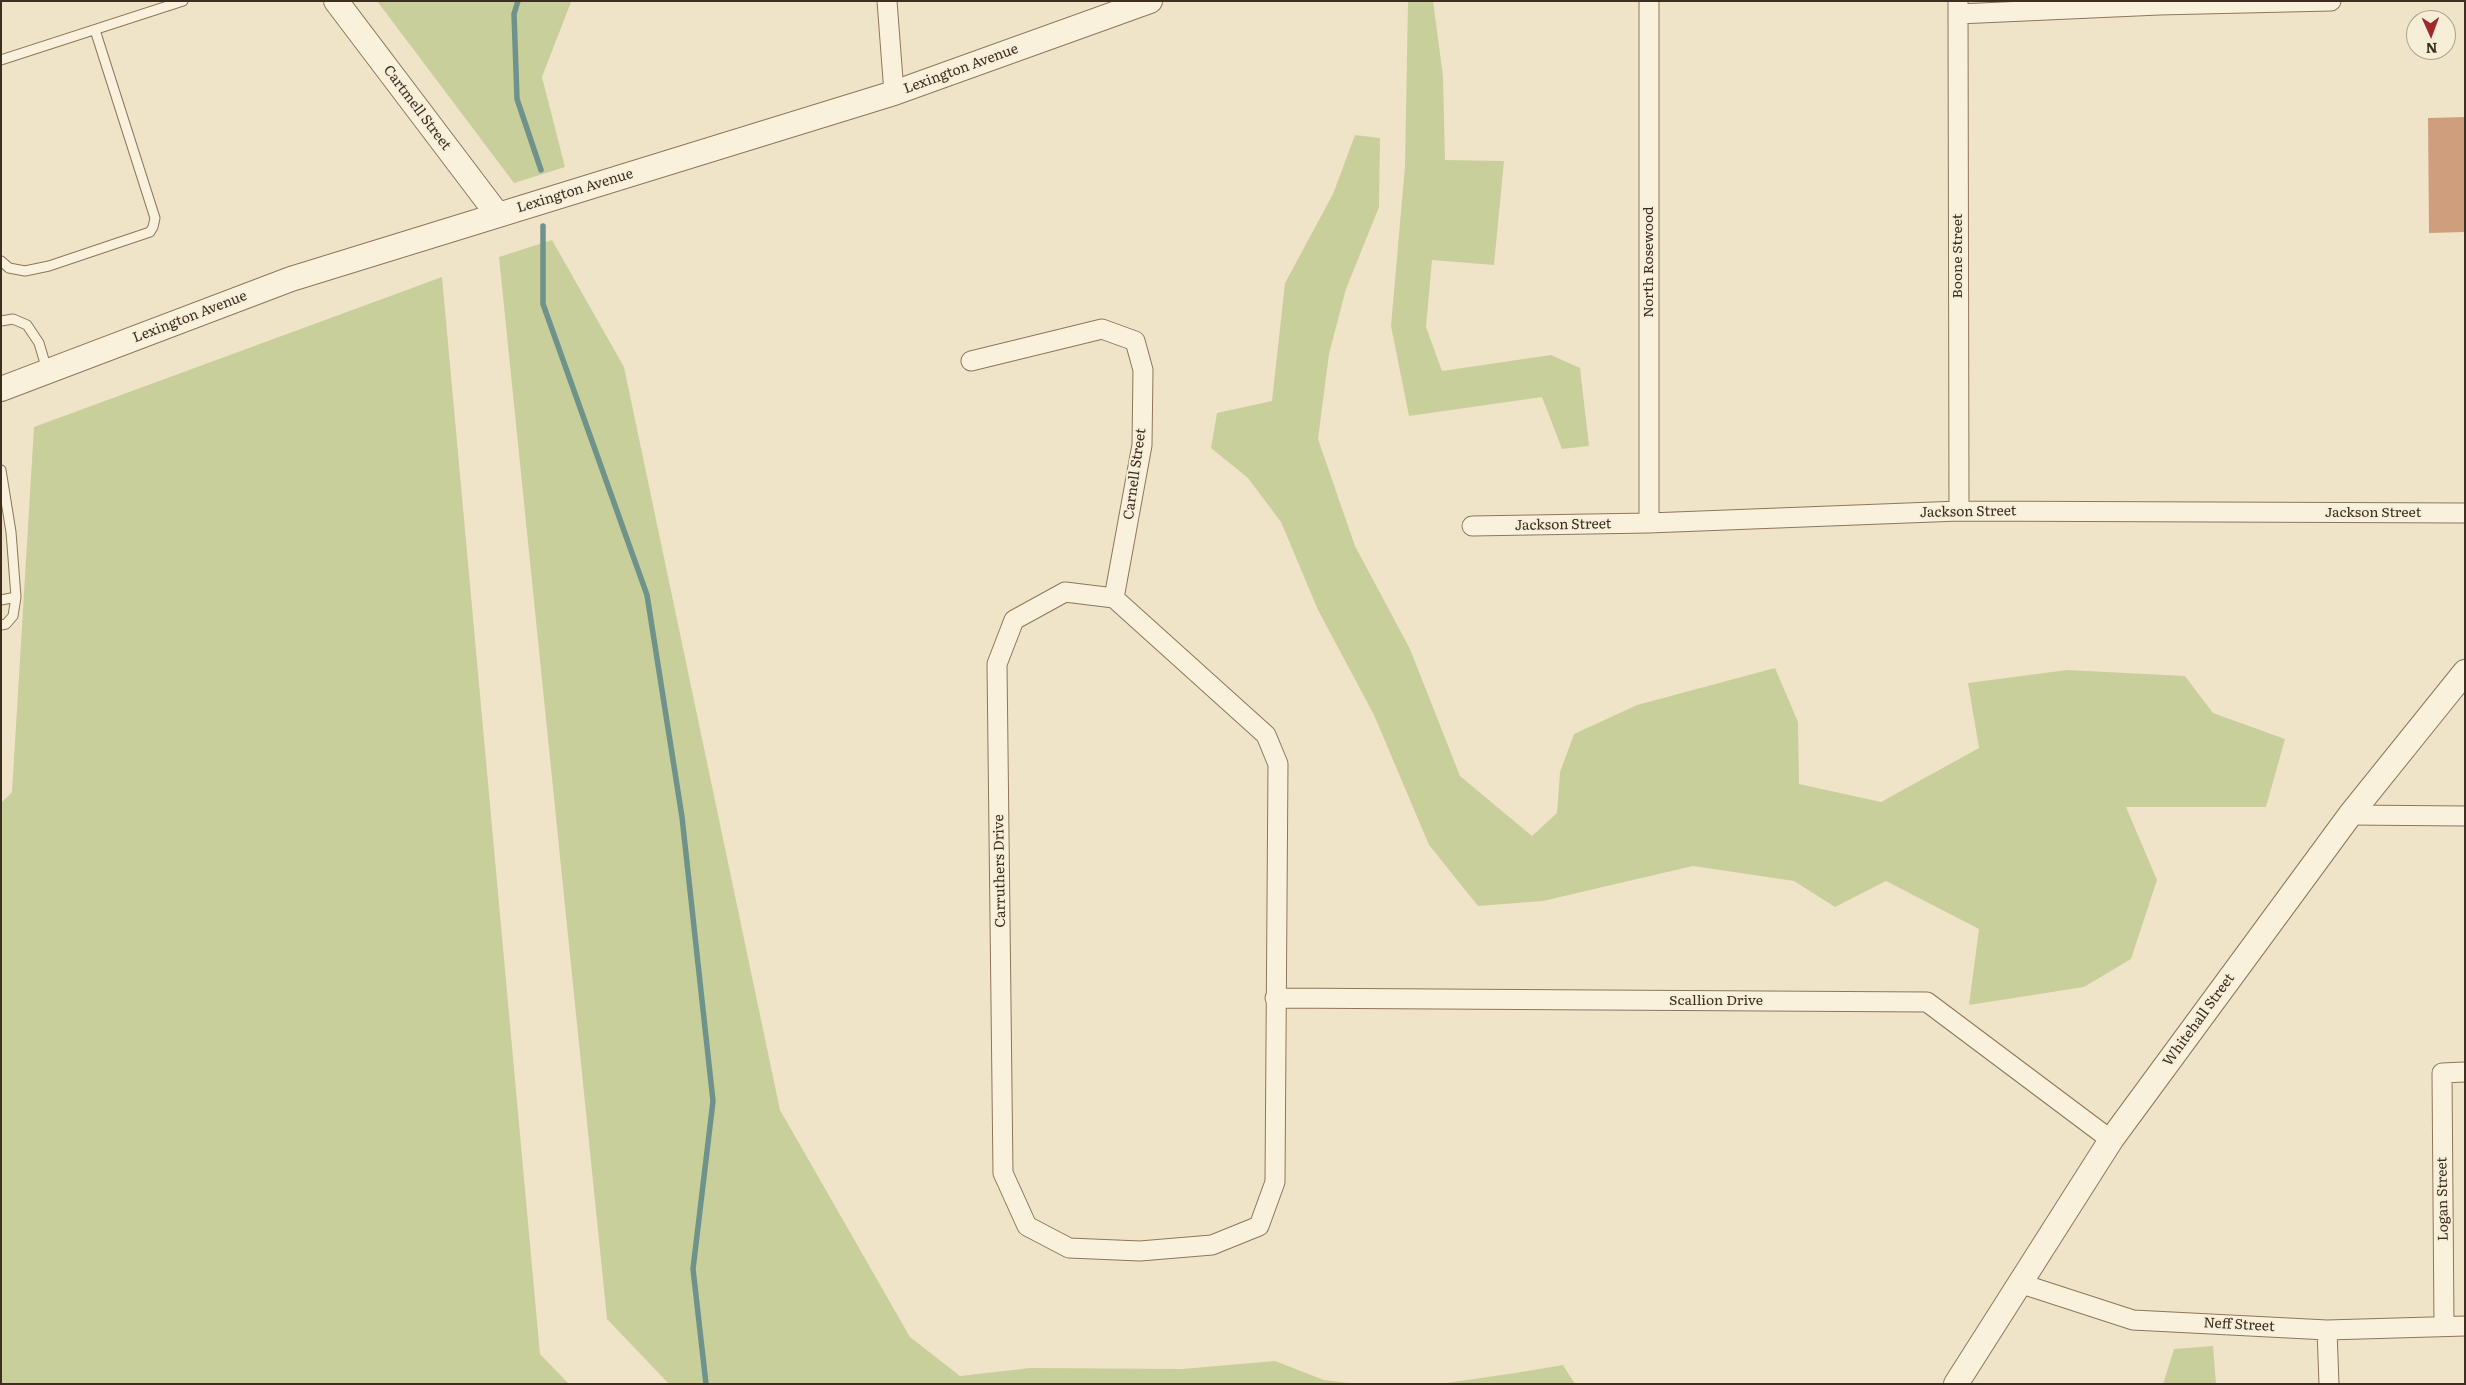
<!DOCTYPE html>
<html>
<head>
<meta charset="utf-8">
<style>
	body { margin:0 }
	#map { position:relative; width:2466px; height:1385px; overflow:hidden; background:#f0e4c8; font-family:Literata,serif }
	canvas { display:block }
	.frame { position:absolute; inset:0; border:2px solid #3d2e20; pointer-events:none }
	.north { position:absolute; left:2406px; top:10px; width:50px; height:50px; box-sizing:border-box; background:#f7eed8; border:1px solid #ada18e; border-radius:50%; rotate:178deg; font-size:14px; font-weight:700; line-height:20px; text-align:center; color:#3d2e20 }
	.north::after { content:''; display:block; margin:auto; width:18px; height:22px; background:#9e2a2b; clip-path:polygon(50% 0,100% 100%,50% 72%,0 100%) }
</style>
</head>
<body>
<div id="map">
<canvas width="2466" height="1385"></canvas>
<div class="frame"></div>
<div class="north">N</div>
</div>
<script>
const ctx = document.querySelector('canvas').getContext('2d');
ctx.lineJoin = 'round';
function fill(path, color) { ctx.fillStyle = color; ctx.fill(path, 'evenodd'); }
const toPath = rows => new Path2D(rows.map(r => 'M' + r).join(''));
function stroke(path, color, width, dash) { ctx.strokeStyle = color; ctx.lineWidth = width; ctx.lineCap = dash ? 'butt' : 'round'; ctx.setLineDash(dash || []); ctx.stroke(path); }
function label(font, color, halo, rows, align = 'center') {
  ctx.font = font + ' Literata,serif'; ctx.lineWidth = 4; ctx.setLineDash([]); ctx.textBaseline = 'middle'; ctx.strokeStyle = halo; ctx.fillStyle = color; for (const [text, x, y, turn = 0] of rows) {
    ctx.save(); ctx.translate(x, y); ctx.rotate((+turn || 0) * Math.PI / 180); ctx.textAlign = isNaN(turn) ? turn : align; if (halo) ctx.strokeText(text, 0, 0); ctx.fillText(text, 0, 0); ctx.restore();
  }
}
const green = toPath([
	[377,1,584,1,571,2,542,77,565,167,514,183],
	[1408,1,1433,1,1443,76,1445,160,1504,161,1494,265,1432,260,1426,327,1442,371,1551,355,1580,368,1589,446,1562,449,1542,397,1409,416,1391,326,1405,166],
	[1355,135,1380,138,1379,207,1346,289,1329,354,1318,439,1355,546,1410,649,1460,776,1532,836,1557,813,1560,772,1574,734,1637,705,1775,668,1798,722,1799,784,1881,802,1979,748,1968,683,2067,670,2185,676,2213,713,2285,739,2266,807,2126,807,2157,880,2131,959,2084,987,1969,1005,1979,929,1886,881,1835,907,1794,881,1693,866,1543,901,1478,906,1429,845,1374,715,1318,610,1281,522,1248,478,1211,448,1217,413,1272,401,1285,283,1333,194],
	[552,240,624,367,780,1110,910,1337,960,1376,1030,1368,1182,1369,1275,1361,1324,1380,1356,1384,669,1384,607,1319,499,257],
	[442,277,540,1354,569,1384,1,1384,1,803,12,792,34,427],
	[2213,1346,2216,1384,2163,1384,2174,1349],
	[1563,1365,1575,1384,1439,1384,1515,1373]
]);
const stream = toPath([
	[518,1,514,14,517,99,541,170],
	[543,226,543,304,647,595,682,817,713,1101,693,1269,706,1384]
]);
const building = toPath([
	[2465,117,2465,232,2429,233,2428,118]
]);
const service = toPath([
	[1,60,183,1],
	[1,261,9,268,25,271,49,266,150,232,153,227,155,218,95,30],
	[1,321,13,319,27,325,39,343,47,370],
	[1,470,11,532,16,597,1,600],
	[1,625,6,624,13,616,16,597]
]);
const minor = toPath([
	[887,1,894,93],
	[1649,1,1649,523],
	[1958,1,1959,511],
	[1958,14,2159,5,2331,1],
	[971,361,1102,329,1135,341,1143,370,1142,445,1114,598],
	[1472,526,1649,523,1959,511,2465,513],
	[1065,592,1114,598,1266,735,1278,764,1275,1182,1259,1226,1212,1245,1140,1251,1069,1248,1027,1226,1003,1173,997,664,1014,620,1065,592],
	[2350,815,2465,816],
	[1275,998,1927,1002,2111,1140],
	[2019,1283,2133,1320,2327,1330,2465,1326],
	[2444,1326,2442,1073,2465,1072],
	[2327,1330,2329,1384]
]);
const tertiary = toPath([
	[336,1,498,215],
	[1,389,291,279,894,93,1150,1],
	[1956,1384,2111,1140,2350,815,2465,672]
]);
const streetNames = [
	["Lexington Avenue",961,69,-20],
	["Cartmell Street",417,108,53],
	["Lexington Avenue",575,191,-17],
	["Boone Street",1958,256,-90],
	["North Rosewood",1649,262,-90],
	["Lexington Avenue",190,317,-21],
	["Carnell Street",1135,474,-82],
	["Jackson Street",1968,512,-1],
	["Jackson Street",2373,513],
	["Jackson Street",1563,525,-1],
	["Carruthers Drive",1000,871,-91],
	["Scallion Drive",1716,1001],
	["Whitehall Street",2199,1020,-54],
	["Logan Street",2443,1199,-91],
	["Neff Street",2239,1325,3]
];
fill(green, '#c9cf9b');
stroke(stream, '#6f938a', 5.5);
fill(building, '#cf9f7d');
stroke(service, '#8d765c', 11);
stroke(minor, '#8d765c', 21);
stroke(tertiary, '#8d765c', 26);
stroke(service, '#faf1dc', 9);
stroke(minor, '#faf1dc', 19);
stroke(tertiary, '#faf1dc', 24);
label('14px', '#3d2e20', '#f7eed8', streetNames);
</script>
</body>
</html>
